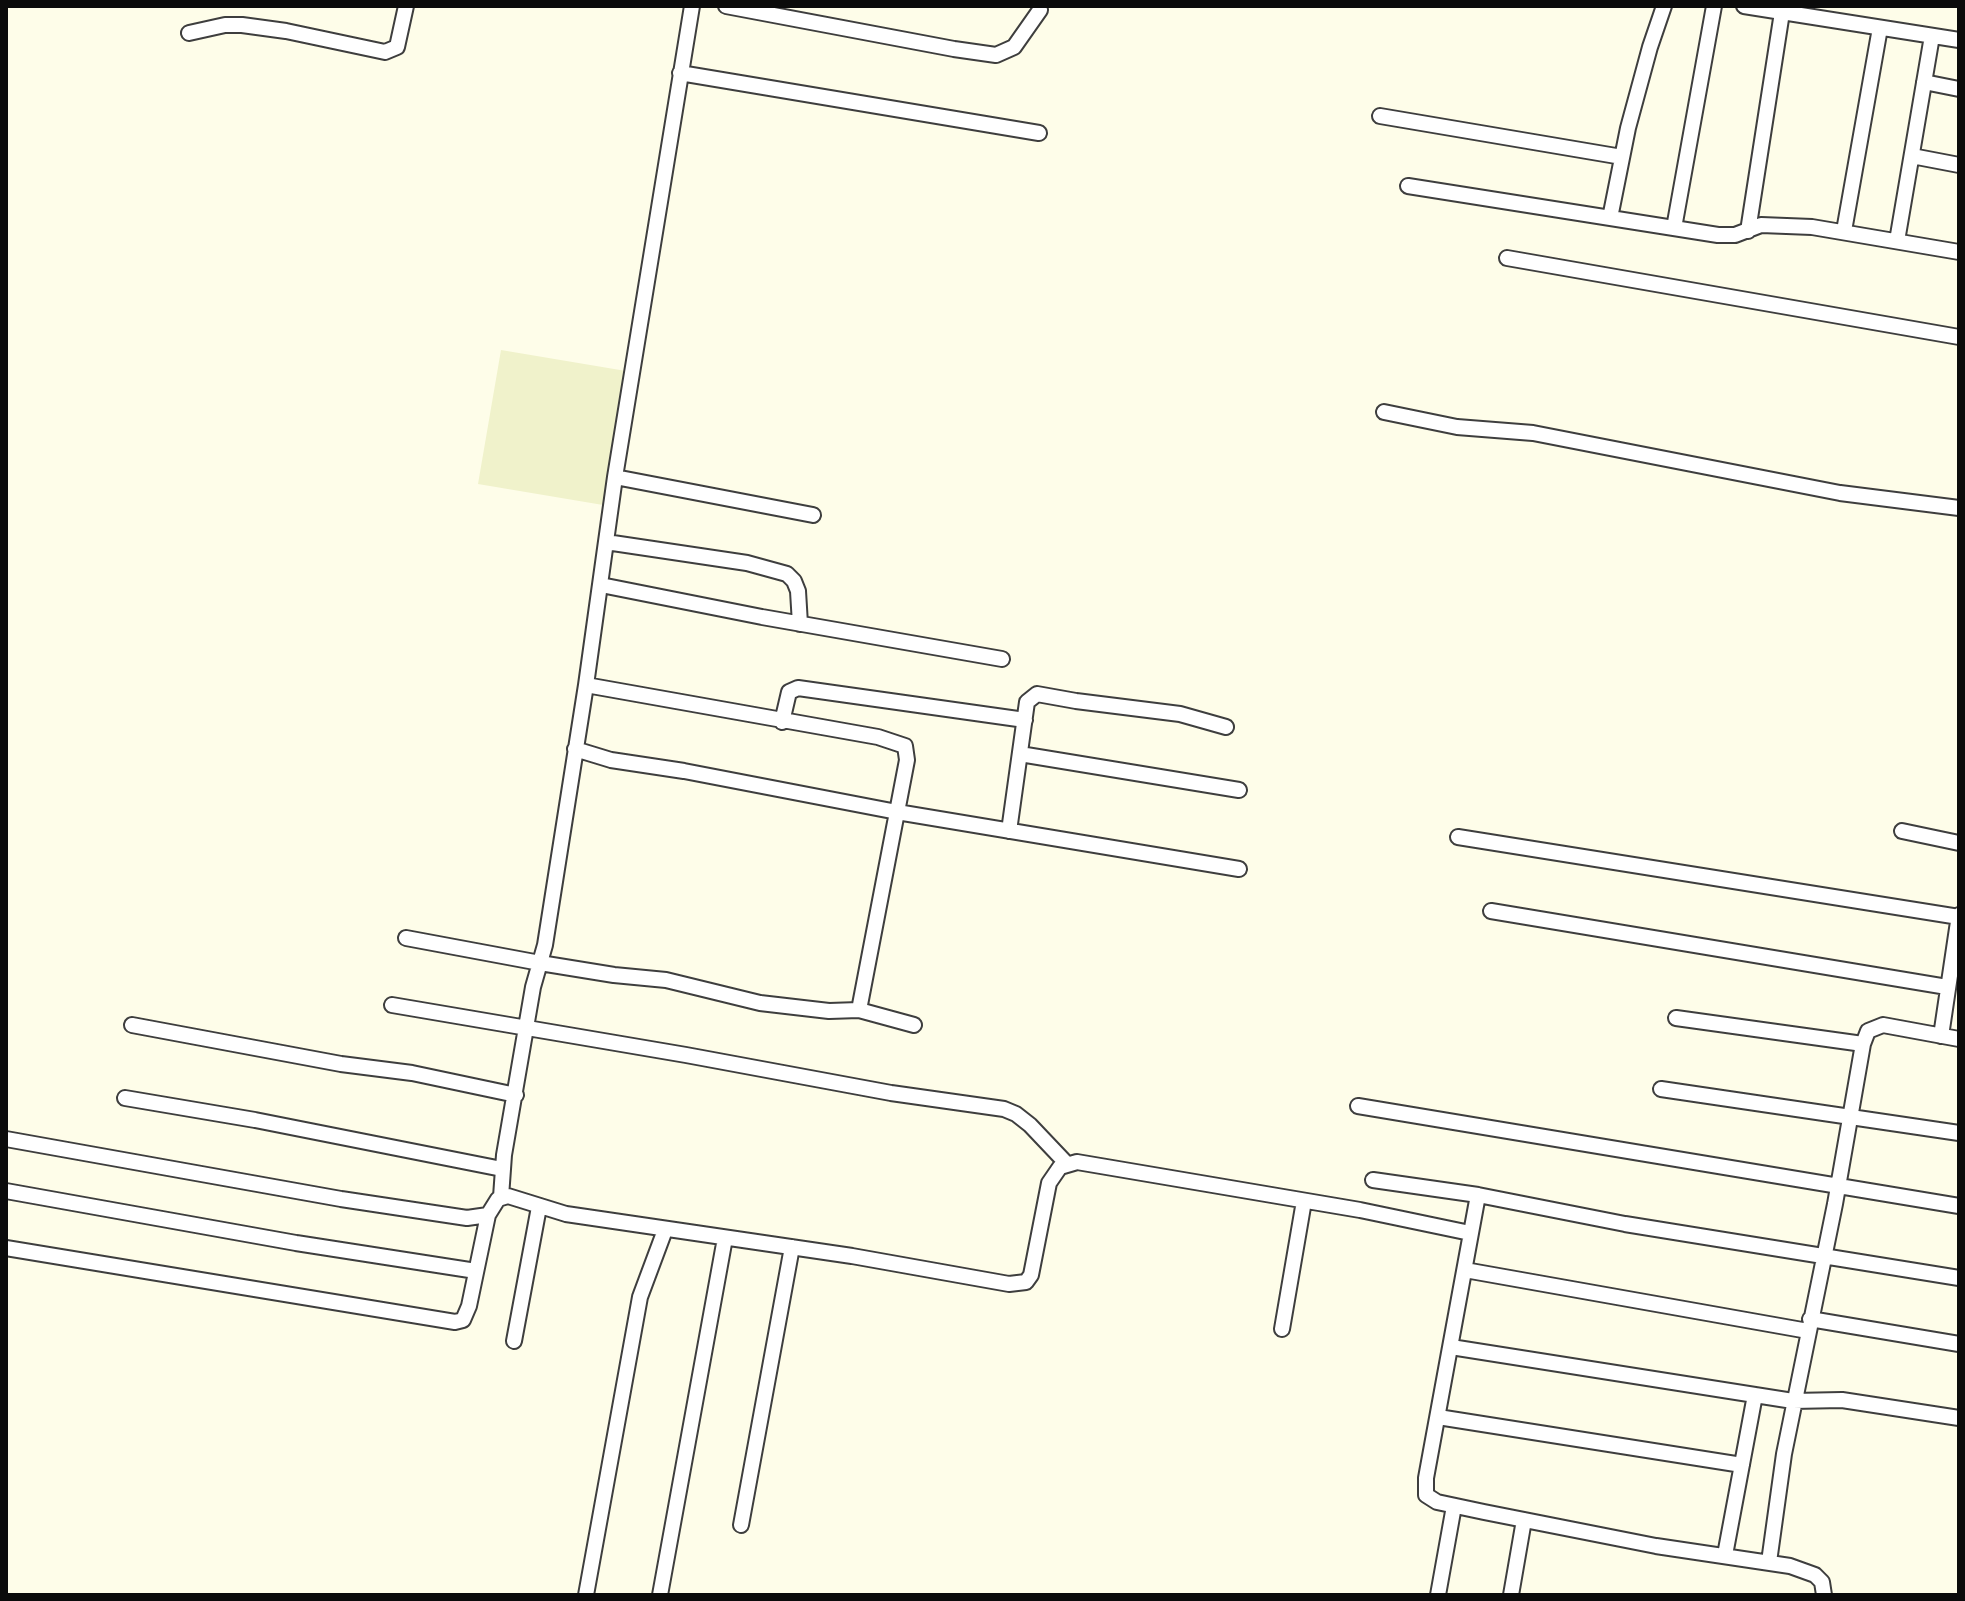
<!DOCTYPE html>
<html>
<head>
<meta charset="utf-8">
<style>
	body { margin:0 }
	#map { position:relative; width:1965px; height:1601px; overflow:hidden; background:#fefde9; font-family:Spectral,serif }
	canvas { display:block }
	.frame { position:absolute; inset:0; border:8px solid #0b0b0b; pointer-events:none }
</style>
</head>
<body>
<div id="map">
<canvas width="1965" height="1601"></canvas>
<div class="frame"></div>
</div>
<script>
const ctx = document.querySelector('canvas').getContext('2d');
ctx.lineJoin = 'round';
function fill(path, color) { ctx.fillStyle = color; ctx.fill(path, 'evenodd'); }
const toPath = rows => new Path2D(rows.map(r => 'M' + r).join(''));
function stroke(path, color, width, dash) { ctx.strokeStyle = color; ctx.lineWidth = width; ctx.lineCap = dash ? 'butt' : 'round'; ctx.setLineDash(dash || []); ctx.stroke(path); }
const farmland = toPath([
	[501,350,626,371,603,505,478,484]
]);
const minor = toPath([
	[726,6,954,49,996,55,1014,47,1040,10],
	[1744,6,1959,40],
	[189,33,225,25,242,25,286,31,385,52,397,47,406,6],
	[680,73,1039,133],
	[1924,82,1959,89],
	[1380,116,1622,157],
	[1912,156,1959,165],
	[1408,186,1718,235,1735,235,1761,225,1812,227,1959,252],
	[1610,218,1628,128,1650,47,1664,6],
	[1674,228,1714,6],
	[1748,231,1783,6],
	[1844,231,1880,28],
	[1897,241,1932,36],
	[1507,258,1959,337],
	[1384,412,1457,427,1533,433,1840,493,1959,508],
	[615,477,813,515],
	[606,542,747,563,787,574,794,581,798,591,800,624],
	[601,585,762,617,1002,659],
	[586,685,878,737,905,746,907,760,859,1010],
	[782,722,789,692,798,688,1025,720],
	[575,749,611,760,684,771,897,812,1239,869],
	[1020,754,1239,790],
	[1009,831,1027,702,1037,694,1076,701,1180,714,1226,727],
	[1902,831,1959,843],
	[1458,837,1959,917],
	[1491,911,1947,987],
	[406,938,540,963,614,975,666,980,760,1003,829,1011,859,1010,914,1025],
	[392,1005,686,1055,891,1093,1004,1109,1016,1114,1030,1125,1067,1164],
	[1676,1018,1863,1044],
	[132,1025,341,1064,412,1073,516,1095],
	[1941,1036,1959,915],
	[1661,1089,1959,1133],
	[125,1098,255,1120,502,1169],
	[1358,1106,1959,1206],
	[6,1139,341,1199,467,1218,488,1215],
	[1373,1180,1478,1195,1625,1224,1959,1278],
	[6,1191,296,1243,476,1271],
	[1478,1195,1426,1478,1426,1495,1437,1502,1484,1512,1656,1546,1790,1566,1815,1575,1822,1582,1824,1595],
	[501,1197,504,1155,533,987,545,945,586,685,615,477,692,6],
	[6,1248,455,1322,463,1320,469,1306,488,1215,498,1199,508,1196,566,1214,852,1256,1009,1284,1026,1282,1031,1275,1049,1183,1060,1167,1077,1162,1360,1210,1470,1233],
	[1465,1270,1808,1331],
	[1810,1319,1959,1344],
	[1282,1329,1304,1201],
	[514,1341,539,1207],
	[1451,1347,1793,1401,1842,1400,1959,1418],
	[1438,1417,1742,1465],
	[741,1525,792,1247],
	[1725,1555,1755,1395],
	[1769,1562,1784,1454,1835,1204,1863,1044,1868,1031,1883,1025,1959,1039],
	[586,1595,640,1297,665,1230],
	[660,1595,725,1238],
	[1438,1595,1454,1506],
	[1511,1595,1524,1520]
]);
fill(farmland, '#f0f2cb');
stroke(minor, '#3e3e3e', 18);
stroke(minor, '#fff', 14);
</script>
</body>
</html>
